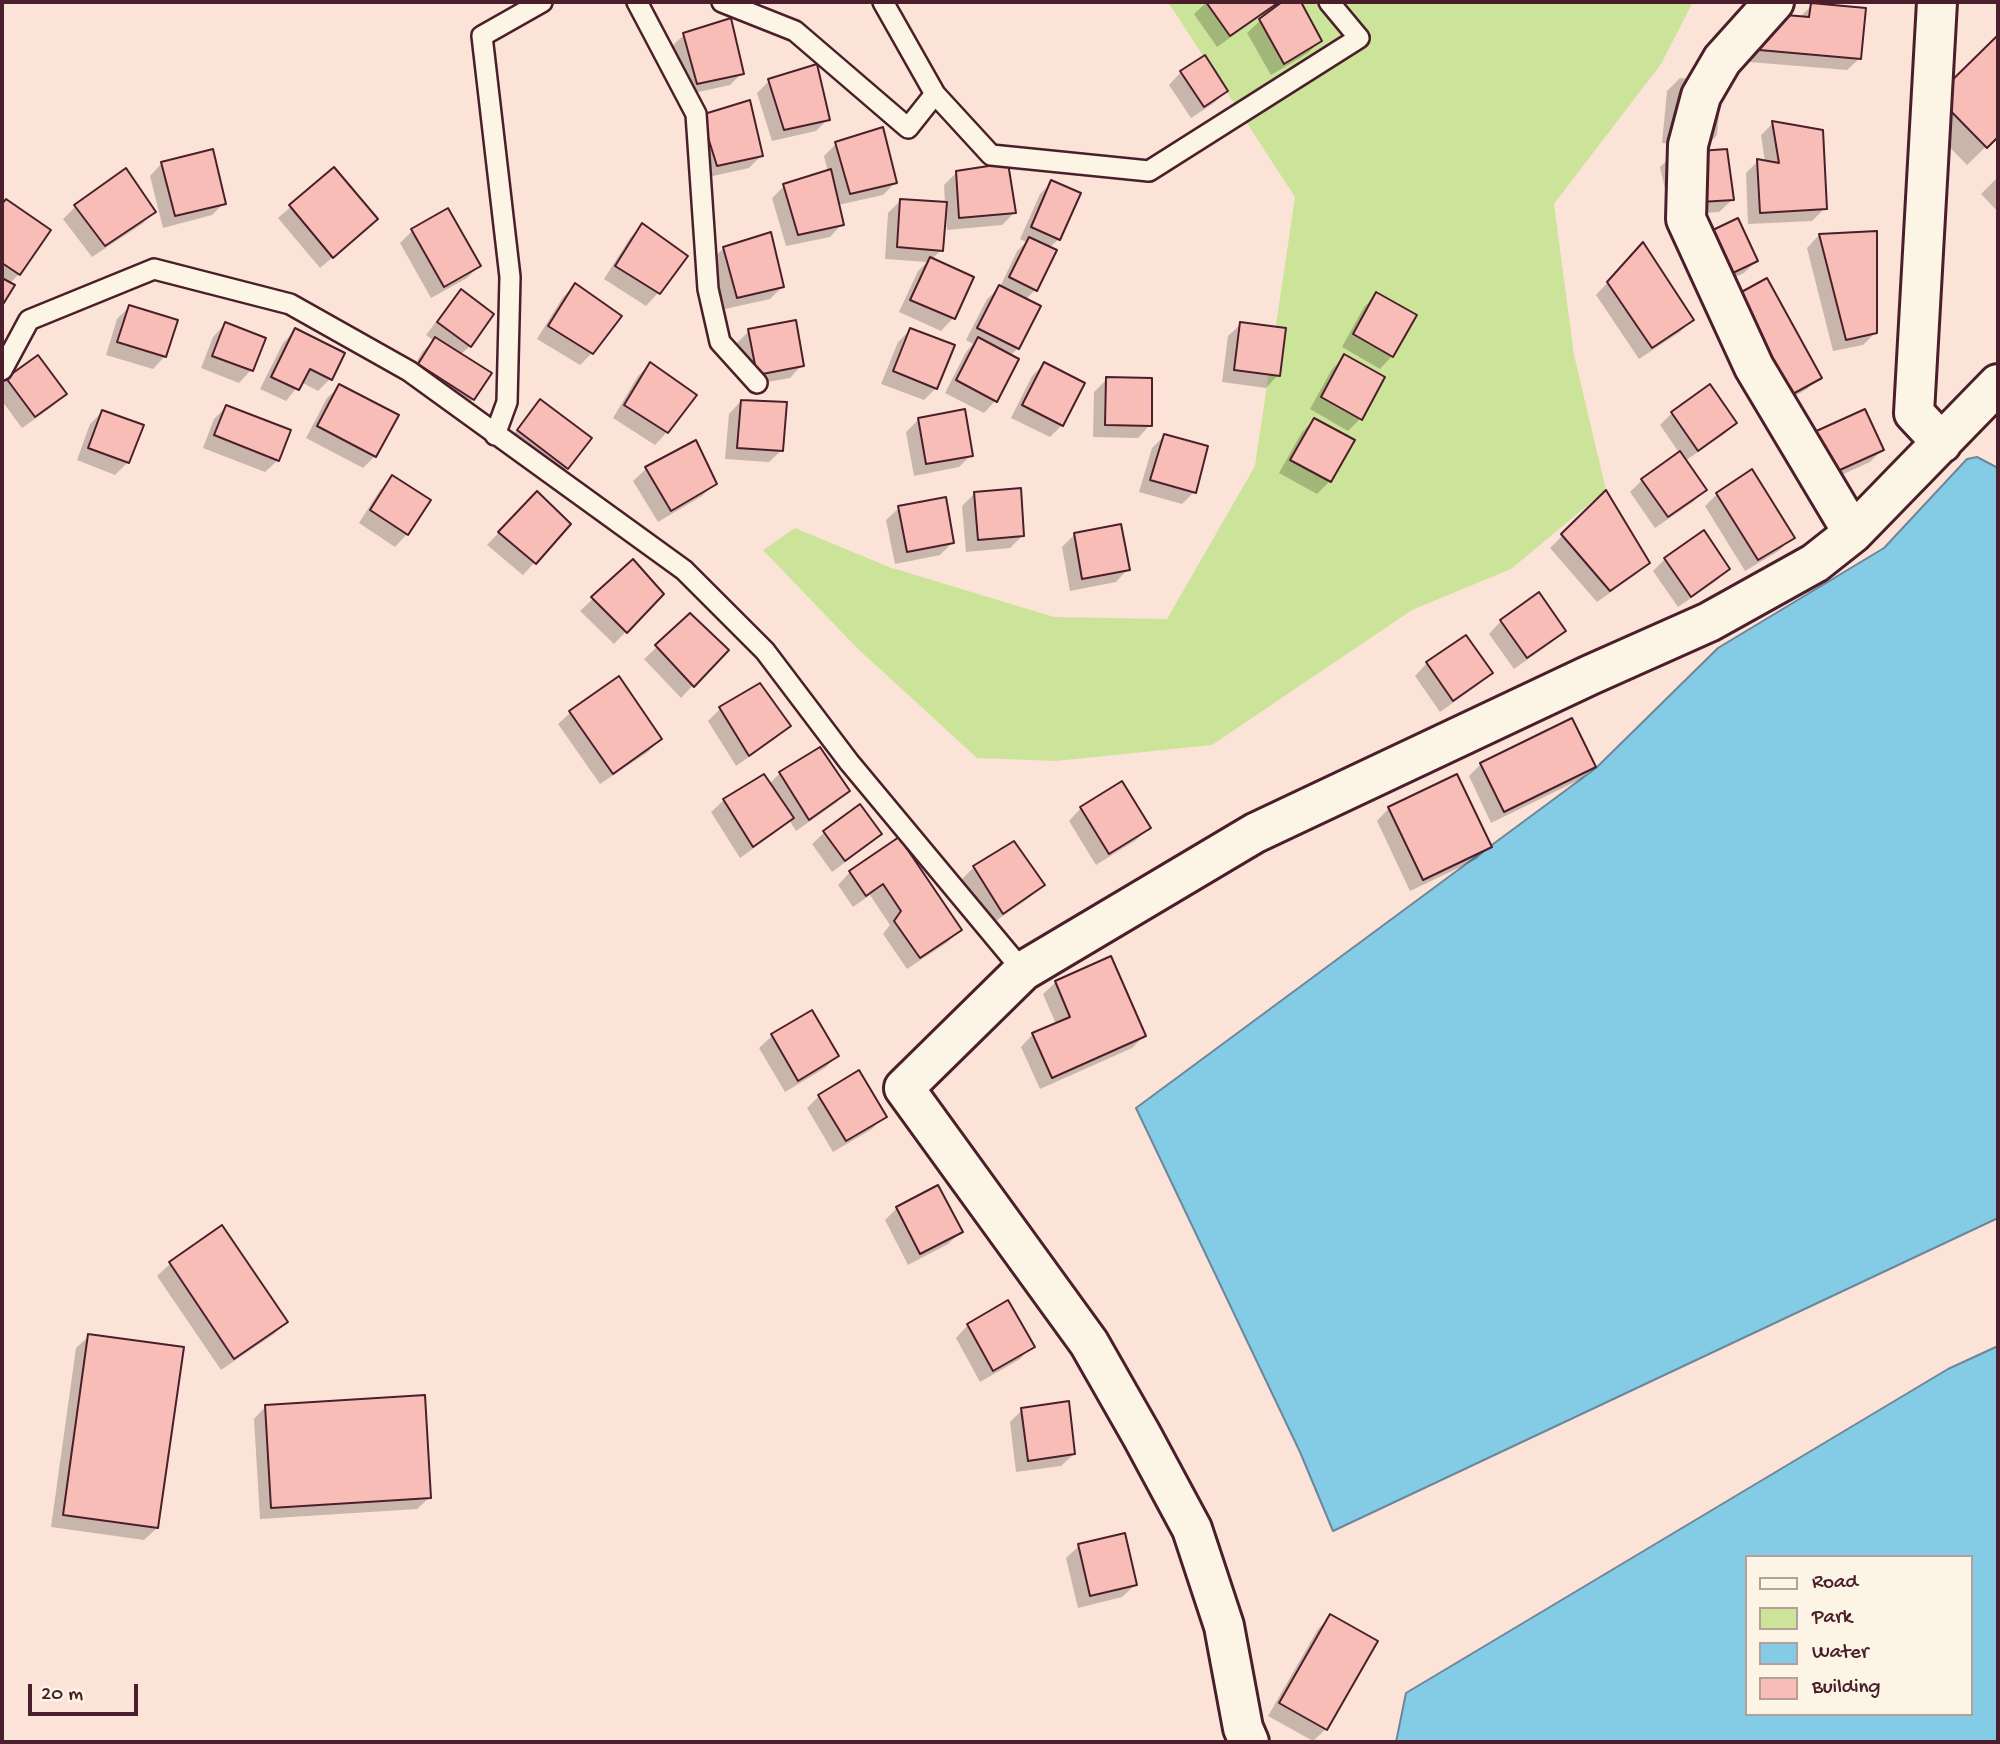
<!DOCTYPE html>
<html>
<head>
<meta charset="utf-8">
<style>
	body { margin:0 }
	#map { position:relative; width:2000px; height:1744px; overflow:hidden; background:#fbe4d7; font-family:"Gochi Hand",sans-serif }
	canvas { display:block }
	.frame { position:absolute; inset:0; border:4px solid #4a1f2b; pointer-events:none }
	.legend { position:absolute; left:1745px; top:1555px; width:228px; height:161px; box-sizing:border-box; background:#fcf5e5; border:2px solid #b59f9b; margin:0; padding:9px 12px; list-style:none; font-size:21px; color:#4a1f2b }
	.legend li { display:flex; align-items:center; gap:14px; height:35px }
	.legend b { width:35px; border:2px solid #b59f9b }
	.scale { position:absolute; left:28px; top:1684px; width:110px; height:32px; box-sizing:border-box; border:4px solid #4a1f2b; border-top:0; padding-left:9px; font-size:21px; line-height:24px; white-space:nowrap; color:#4a1f2b; -webkit-text-stroke:5px #fcf5e5; paint-order:stroke }
</style>
</head>
<body>
<div id="map">
<canvas width="2000" height="1744"></canvas>
<div class="frame"></div>
<ul class="legend">
<li><b style="height:9px;background:#fcf5e5"></b>Road</li>
<li><b style="height:19px;background:#cce499"></b>Park</li>
<li><b style="height:19px;background:#84cbe5"></b>Water</li>
<li><b style="height:19px;background:#f9bdb7"></b>Building</li>
</ul>
<div class="scale">20 m</div>
</div>
<script>
const ctx = document.querySelector('canvas').getContext('2d');
ctx.lineJoin = 'round';
function fill(path, color) { ctx.fillStyle = color; ctx.fill(path, 'evenodd'); }
const toPath = rows => new Path2D(rows.map(r => 'M' + r).join(''));
function stroke(path, color, width, dash) { ctx.strokeStyle = color; ctx.lineWidth = width; ctx.lineCap = dash ? 'butt' : 'round'; ctx.setLineDash(dash || []); ctx.stroke(path); }
const green = toPath([
	[1168,2,1693,2,1661,64,1554,204,1574,355,1606,490,1511,569,1412,610,1212,745,1056,761,977,758,857,648,763,550,795,528,889,567,1054,617,1167,619,1255,466,1295,197]
]);
const water = toPath([
	[1977,457,1998,468,1998,1218,1333,1531,1300,1452,1136,1108,1596,768,1718,648,1884,548,1967,459,1977,457],
	[1998,1346,1998,1742,1396,1742,1406,1693,1948,1369,1998,1346],
	[1746,1557,1970,1557,1970,1714,1746,1714,1746,1557]
]);
const shadow = toPath([
	[1207,2,1278,2,1269,11,1270,13,1285,2,1299,2,1320,41,1308,53,1271,75,1247,33,1264,17,1262,15,1217,47,1194,14],
	[1812,5,1860,58,1847,70,1737,61,1799,18],
	[684,35,742,73,730,85,685,95,671,47],
	[1997,38,1998,135,1967,165,1919,116],
	[1181,72,1226,91,1214,103,1191,118,1169,85],
	[1680,78,1722,82,1717,135,1705,148,1662,143,1667,91],
	[769,81,828,119,816,131,772,141,757,93],
	[702,117,761,156,749,168,704,178],
	[1773,123,1825,208,1812,221,1748,224,1746,173,1758,161,1765,162,1761,135],
	[836,144,895,183,883,195,838,205,842,224,830,237,786,246,772,198,784,186,828,172,824,156],
	[1673,155,1732,200,1719,212,1671,215,1660,167],
	[162,163,224,203,212,215,163,228,150,176],
	[334,169,364,231,320,268,278,218],
	[125,170,154,212,142,224,92,257,63,219,75,207],
	[957,172,1014,213,1002,225,947,230,946,216,944,216,941,250,932,259,971,277,953,318,941,331,899,312,918,271,927,262,885,259,888,213,900,201,945,204,944,185],
	[1998,177,1998,212,1981,194],
	[1052,182,1059,239,1049,248,1035,290,1025,300,1018,348,1010,356,996,400,984,413,945,393,966,352,973,344,966,340,987,299,1000,287,1017,251,1026,242,1020,239,1040,194],
	[6,201,19,274,9,284,12,286,2,303,2,205],
	[642,225,686,256,658,293,646,306,604,279,630,238],
	[412,231,479,266,467,278,431,298,400,243],
	[1819,235,1875,333,1863,345,1833,351,1807,248],
	[724,248,782,287,770,299,725,309,711,260],
	[1685,252,1756,261,1744,273,1703,292],
	[1631,257,1692,320,1680,332,1639,359,1596,295],
	[575,285,592,353,580,365,537,339,563,297],
	[461,292,470,346,460,355,473,399,461,411,407,377,423,351,434,341,426,335,449,304],
	[1376,295,1392,356,1380,369,1342,347,1364,307],
	[129,307,165,356,153,369,106,355,117,319],
	[1714,315,1819,377,1807,389,1767,412],
	[225,324,263,339,251,370,239,383,201,368,213,337],
	[1241,324,1278,375,1266,388,1222,382,1228,336],
	[295,330,330,379,318,391,301,382,286,401,260,389,283,343],
	[910,330,936,388,924,400,881,384,898,342],
	[749,331,802,365,790,378,745,386,737,343],
	[1344,357,1360,419,1348,431,1310,409,1332,369],
	[650,364,667,432,655,445,613,418,638,376],
	[1044,364,1062,425,1050,437,1011,418,1032,376],
	[1107,379,1150,425,1138,438,1093,437,1094,392],
	[7,380,65,393,53,406,22,428,2,401,2,385],
	[340,386,375,456,363,468,306,438,327,398],
	[541,401,567,468,555,480,506,443],
	[741,401,782,450,769,462,725,459,729,414],
	[226,407,278,460,265,472,203,448,214,419],
	[102,412,128,462,115,475,77,460,90,424],
	[1672,413,1735,423,1723,435,1685,461,1705,490,1693,502,1655,528,1630,492,1642,480,1680,454,1660,425],
	[918,420,971,455,959,467,914,476,906,432],
	[1314,420,1352,441,1330,481,1317,494,1279,473,1302,432],
	[1164,436,1194,492,1182,504,1139,492,1152,448],
	[695,443,715,483,702,496,658,522,633,481,646,469],
	[1801,447,1882,450,1870,462,1819,485],
	[393,478,428,501,407,534,395,547,359,523,380,490],
	[1606,492,1648,563,1635,575,1597,602,1550,548],
	[537,493,569,524,523,575,487,545],
	[974,494,1023,535,1010,548,966,552,962,506],
	[1717,494,1792,537,1780,550,1745,571,1705,506],
	[899,508,952,543,940,555,895,564,886,520],
	[1075,534,1128,569,1116,582,1070,591,1062,547],
	[1665,559,1728,569,1716,581,1678,607,1653,571],
	[633,561,662,594,614,644,580,611],
	[1539,595,1564,631,1551,643,1514,669,1489,634,1501,621],
	[657,647,726,650,681,698,644,659],
	[1427,663,1490,673,1478,685,1440,712,1415,676],
	[720,709,788,726,776,738,736,766,708,721],
	[571,712,660,739,648,752,600,784,558,724],
	[1481,764,1594,767,1581,779,1491,823,1469,776],
	[780,773,848,790,836,803,796,831,789,820,779,830,740,858,711,812,724,800,763,776,769,784],
	[1081,808,1149,828,1136,840,1096,865,1069,821],
	[1389,808,1490,846,1477,859,1410,891,1377,821],
	[825,832,880,834,867,846,832,872,812,844],
	[899,840,960,929,948,942,907,969,883,934,890,925,870,895,853,907,838,885,850,872],
	[974,867,1042,885,1030,897,990,925,962,879],
	[1056,982,1144,1036,1132,1048,1040,1089,1021,1047,1033,1034,1056,1024,1043,994],
	[811,1012,837,1056,825,1068,785,1092,759,1048,772,1036],
	[819,1096,884,1116,872,1129,833,1152,807,1108],
	[897,1208,961,1232,948,1244,908,1265,885,1220],
	[222,1228,286,1322,274,1334,221,1370,157,1276,170,1264],
	[968,1325,1032,1346,1020,1359,980,1382,956,1338],
	[89,1336,157,1528,144,1540,51,1527,76,1348],
	[266,1406,430,1497,417,1509,260,1519,254,1419],
	[1022,1410,1074,1454,1061,1466,1016,1472,1010,1422],
	[1079,1546,1135,1585,1122,1597,1078,1608,1066,1558],
	[1330,1617,1326,1729,1313,1741,1268,1716,1318,1629]
]);
const building = toPath([
	[1206,2,1279,2,1230,36,1206,2],
	[1282,2,1301,2,1322,41,1284,64,1259,19,1282,2],
	[1811,3,1866,8,1861,59,1748,49,1751,12,1809,17,1811,3],
	[731,18,744,74,697,84,683,33,731,18],
	[1997,36,1998,137,1987,148,1936,96,1997,36],
	[1205,55,1228,91,1204,107,1180,71,1205,55],
	[817,64,830,120,784,130,768,79,817,64],
	[750,100,763,156,717,166,701,115,750,100],
	[1772,121,1823,130,1827,209,1760,213,1757,159,1779,163,1772,121],
	[883,127,897,183,850,194,835,142,883,127],
	[213,149,226,204,175,216,161,162,213,149],
	[1727,149,1734,200,1683,203,1672,153,1727,149],
	[1008,163,1016,213,959,218,956,171,1008,163],
	[334,167,378,219,333,258,289,205,334,167],
	[126,168,156,212,105,246,74,205,126,168],
	[831,169,844,225,798,235,783,184,831,169],
	[1051,180,1081,193,1060,240,1031,227,1051,180],
	[6,199,51,230,20,275,2,263,2,204,6,199],
	[900,199,947,202,943,251,897,247,900,199],
	[448,208,481,266,444,287,411,229,448,208],
	[1738,218,1758,261,1716,281,1696,238,1738,218],
	[642,223,688,256,660,294,615,266,642,223],
	[1877,231,1877,333,1846,340,1819,234,1877,231],
	[771,232,784,287,737,298,723,247,771,232],
	[1029,237,1057,250,1037,291,1009,277,1029,237],
	[1643,242,1694,320,1652,348,1607,282,1643,242],
	[930,257,974,277,955,319,910,300,930,257],
	[2,278,15,285,2,306,2,278],
	[1767,278,1822,378,1780,401,1725,301,1767,278],
	[575,283,622,316,593,354,548,326,575,283],
	[999,285,1041,306,1019,349,977,328,999,285],
	[461,289,494,314,471,347,437,322,461,289],
	[1376,292,1417,315,1393,357,1353,334,1376,292],
	[129,305,178,320,166,357,117,342,129,305],
	[796,320,804,366,757,375,748,329,796,320],
	[225,322,266,338,253,371,212,356,225,322],
	[1240,322,1286,328,1280,376,1234,370,1240,322],
	[295,328,345,353,332,380,310,369,299,390,271,377,295,328],
	[910,328,955,345,937,389,893,371,910,328],
	[435,337,492,373,474,400,418,364,435,337],
	[978,337,1019,359,997,402,956,380,978,337],
	[1344,354,1385,377,1362,420,1321,397,1344,354],
	[38,355,67,394,35,417,6,378,38,355],
	[650,362,697,395,668,433,624,405,650,362],
	[1044,362,1085,383,1063,426,1022,405,1044,362],
	[1106,377,1152,378,1152,426,1105,425,1106,377],
	[339,384,399,415,376,457,317,426,339,384],
	[1710,384,1737,423,1698,451,1671,412,1710,384],
	[540,399,592,438,568,469,517,430,540,399],
	[741,400,787,402,783,451,737,448,741,400],
	[226,405,291,430,279,461,214,435,226,405],
	[965,409,973,456,926,464,918,418,965,409],
	[1865,409,1884,450,1831,474,1812,433,1865,409],
	[102,410,144,425,129,463,88,448,102,410],
	[1314,418,1355,440,1331,482,1290,460,1314,418],
	[1164,434,1208,446,1196,493,1150,480,1164,434],
	[696,440,717,484,671,511,645,467,696,440],
	[1680,451,1707,490,1668,517,1641,479,1680,451],
	[1752,469,1795,538,1758,560,1716,493,1752,469],
	[392,475,431,500,408,535,370,510,392,475],
	[1021,488,1024,536,978,540,974,492,1021,488],
	[1606,490,1650,563,1610,591,1561,534,1606,490],
	[537,491,571,524,536,564,498,532,537,491],
	[946,497,954,543,907,552,898,506,946,497],
	[1121,524,1130,570,1082,579,1074,533,1121,524],
	[1704,530,1730,569,1691,597,1664,558,1704,530],
	[633,559,664,594,627,633,591,597,633,559],
	[1539,592,1566,631,1527,658,1500,620,1539,592],
	[690,613,729,650,694,687,655,645,690,613],
	[1466,635,1493,673,1453,701,1426,662,1466,635],
	[619,676,662,739,613,774,569,711,619,676],
	[760,683,791,726,749,756,719,707,760,683],
	[1572,718,1596,767,1504,812,1480,763,1572,718],
	[820,747,850,791,809,820,779,772,820,747],
	[764,774,794,818,753,847,723,799,764,774],
	[1457,774,1492,847,1423,880,1388,807,1457,774],
	[1122,781,1151,828,1109,854,1080,807,1122,781],
	[860,804,882,834,845,861,823,831,860,804],
	[899,837,962,930,920,958,894,921,901,911,883,884,866,896,849,871,899,837],
	[1014,841,1045,885,1003,914,973,866,1014,841],
	[1111,956,1146,1036,1052,1078,1032,1033,1070,1017,1055,981,1111,956],
	[812,1010,839,1056,798,1081,771,1034,812,1010],
	[859,1070,887,1117,846,1141,818,1095,859,1070],
	[938,1185,963,1232,920,1254,896,1207,938,1185],
	[222,1225,288,1322,234,1359,169,1262,222,1225],
	[1008,1300,1035,1347,993,1371,967,1324,1008,1300],
	[88,1334,184,1347,158,1528,63,1515,88,1334],
	[425,1395,431,1498,271,1508,265,1405,425,1395],
	[1069,1401,1075,1454,1028,1461,1021,1408,1069,1401],
	[1125,1533,1137,1585,1090,1596,1078,1544,1125,1533],
	[1330,1614,1378,1641,1327,1730,1279,1703,1330,1614]
]);
const lane = toPath([
	[637,2,696,114,708,289,720,342,757,383],
	[722,2,795,31,908,128,935,94],
	[883,2,935,94,991,155,1149,171,1359,38,1329,2],
	[2,370,29,320,154,269,290,304,409,371,684,570,765,651,849,762,1023,971],
	[495,435,507,402,510,277,482,36,542,2]
]);
const street = toPath([
	[1774,2,1722,60,1701,96,1688,145,1686,219,1754,367,1853,533],
	[1937,2,1914,413,1942,443],
	[1249,1742,1243,1728,1224,1626,1192,1529,1142,1436,1089,1343,904,1088,1023,971,1255,833,1590,675,1709,622,1815,563,1853,533,1998,384]
]);
fill(green, '#cce499');
fill(water, '#84cbe5');
stroke(water, '#6d869b', 2);
fill(shadow, '#0003');
fill(building, '#f9bdb7');
stroke(building, '#4a1f2b', 2);
stroke(lane, '#4a1f2b', 24);
stroke(street, '#4a1f2b', 44);
stroke(lane, '#fcf5e5', 19);
stroke(street, '#fcf5e5', 38);
</script>
</body>
</html>
